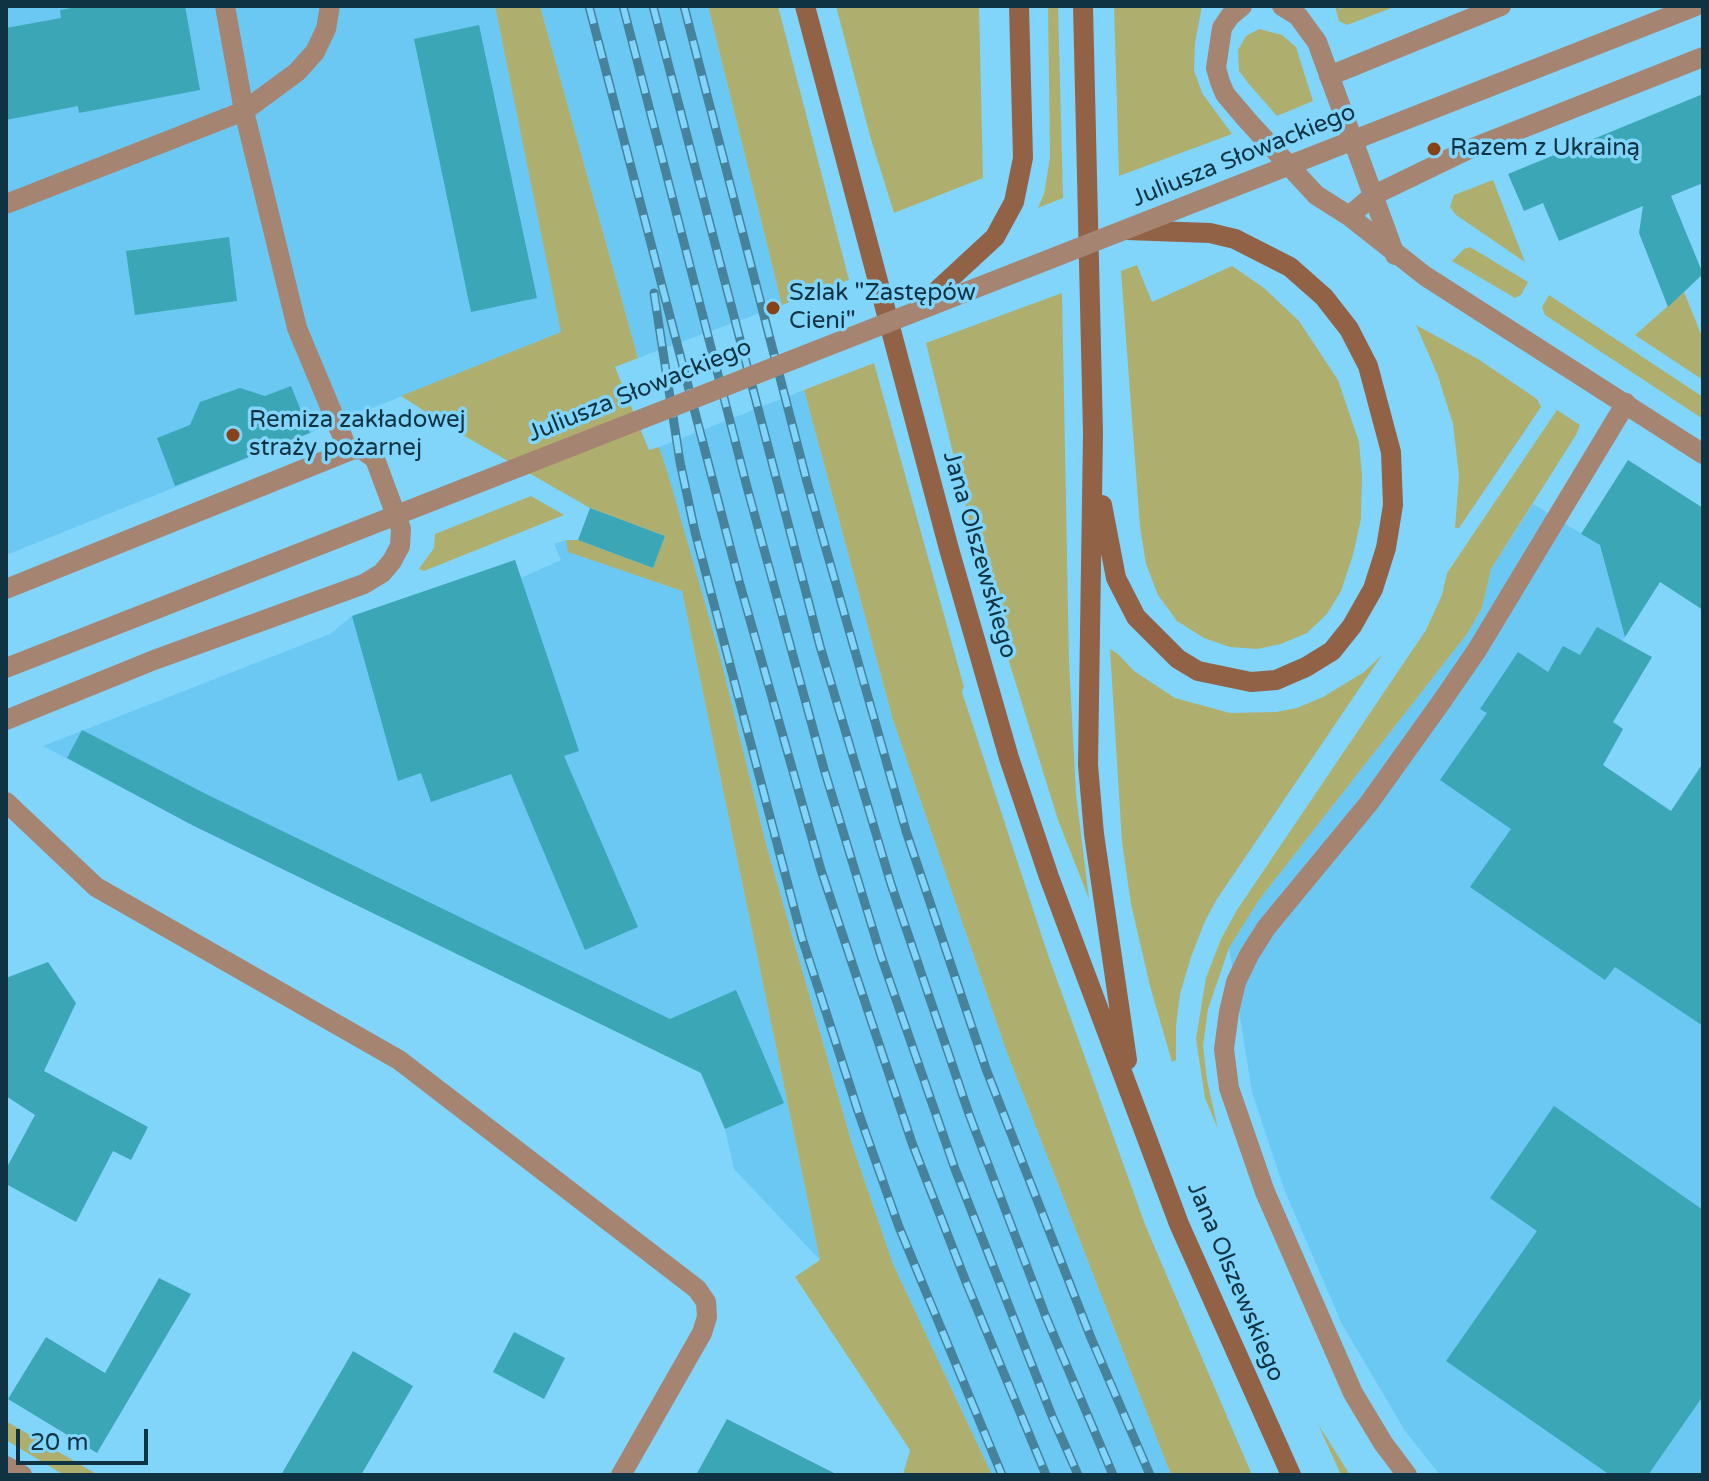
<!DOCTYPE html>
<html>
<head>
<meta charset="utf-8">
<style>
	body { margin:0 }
	#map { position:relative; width:1709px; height:1481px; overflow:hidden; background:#81d5fb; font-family:"Varela Round",sans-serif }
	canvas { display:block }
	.frame { position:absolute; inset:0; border:8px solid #0f3342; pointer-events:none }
	.scale { position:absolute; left:16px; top:1429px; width:132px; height:36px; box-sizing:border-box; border:4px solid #0f3342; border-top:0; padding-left:10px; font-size:24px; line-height:28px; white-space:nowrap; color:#0f3342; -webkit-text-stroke:6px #81d5fb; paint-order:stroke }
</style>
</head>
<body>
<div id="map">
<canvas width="1709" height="1481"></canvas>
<div class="frame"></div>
<div class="scale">20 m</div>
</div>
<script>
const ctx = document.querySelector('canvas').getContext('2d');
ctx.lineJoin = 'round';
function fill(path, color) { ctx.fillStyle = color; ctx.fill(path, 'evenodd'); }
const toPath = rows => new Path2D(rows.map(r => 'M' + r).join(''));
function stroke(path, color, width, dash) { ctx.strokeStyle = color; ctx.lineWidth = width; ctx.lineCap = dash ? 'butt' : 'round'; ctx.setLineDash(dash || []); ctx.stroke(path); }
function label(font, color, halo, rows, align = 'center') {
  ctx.font = font + ' "Varela Round",sans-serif'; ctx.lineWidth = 7; ctx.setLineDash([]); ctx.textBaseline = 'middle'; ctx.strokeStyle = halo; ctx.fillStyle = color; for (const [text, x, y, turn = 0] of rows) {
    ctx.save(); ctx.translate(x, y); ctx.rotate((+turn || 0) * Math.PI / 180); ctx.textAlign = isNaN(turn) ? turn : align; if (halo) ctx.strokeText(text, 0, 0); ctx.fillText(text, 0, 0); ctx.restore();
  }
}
const built = toPath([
	[6,6,495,6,562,332,6,555],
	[540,6,708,6,782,305,638,358],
	[804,390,893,720,1006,1050,1171,1475,992,1475,893,1264,852,1144,766,844,719,652,659,447],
	[1533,504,1660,582,1549,755,1703,862,1703,1475,1440,1475,1405,1431,1342,1324,1284,1189,1252,1092,1229,948,1259,900,1467,634,1482,608,1491,569],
	[566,540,569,552,682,591,820,1260,734,1169,725,1129,699,1070,192,825,43,746,330,634,352,616,515,560,521,578,561,560,554,544]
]);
const green = toPath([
	[495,6,540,6,638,358,615,367,649,450,659,447,667,471,719,652,766,844,852,1144,893,1264,992,1475,903,1475,910,1450,795,1277,820,1260,682,591,568,552,566,540,578,540,653,568,665,536,590,508,454,430,401,396,561,332],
	[708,6,778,6,849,280,782,305],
	[836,6,979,6,983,178,894,213,870,136],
	[1048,6,1058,6,1063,198,1038,208,1044,194,1050,157],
	[1114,6,1202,6,1195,43,1194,70,1202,93,1232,134,1119,176],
	[1335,6,1339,6,1340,9,1353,6,1397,6,1347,25,1339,21],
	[1259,29,1282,35,1296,47,1313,101,1277,116,1248,83,1239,71,1238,50,1246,36],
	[1493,180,1525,262,1456,215,1450,207,1454,195],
	[1470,247,1528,282,1521,295,1515,298,1452,261,1464,249],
	[1137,265,1152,302,1232,266,1264,288,1299,321,1338,380,1359,442,1362,475,1361,519,1353,555,1341,591,1327,614,1307,633,1281,644,1257,649,1230,647,1204,638,1177,621,1158,595,1146,564,1140,527,1121,271],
	[1684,292,1703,339,1703,380,1635,335],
	[1062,293,1069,661,1076,794,1089,899,1058,820,985,584,926,343],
	[1549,295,1703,397,1703,419,1545,315,1542,307],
	[1416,325,1478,359,1537,399,1541,407,1459,528,1455,528,1459,476,1453,424,1438,376],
	[874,363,964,687,962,692,1047,952,1146,1227,1252,1475,1171,1475,1006,1050,893,720,804,390],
	[1557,410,1580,425,1576,435,1491,569,1482,608,1467,634,1259,900,1229,948,1208,1009,1203,1046,1207,1080,1218,1129,1205,1098,1196,1039,1206,978,1221,939,1237,910,1426,630,1442,595,1447,573],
	[531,496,564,515,424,571,419,569,434,548,435,534],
	[1110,649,1118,654,1134,671,1175,698,1230,713,1276,712,1297,708,1323,697,1364,672,1382,655,1217,899,1205,921,1191,957,1180,994,1176,1026,1176,1060,1172,1062,1150,986,1131,904,1122,842],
	[6,1421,98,1475,64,1475,6,1440],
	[1318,1424,1350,1475,1341,1475]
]);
const building = toPath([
	[82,6,185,6,200,90,79,113,78,106,6,120,6,28,61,18,60,10],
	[479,25,537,298,471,312,414,39],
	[1703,94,1703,183,1671,196,1703,274,1668,307,1639,233,1643,206,1559,241,1543,203,1524,211,1508,174],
	[229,237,237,301,135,315,126,251],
	[291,386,310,433,175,486,157,438,190,425,200,402,240,388,265,396],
	[1628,460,1703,508,1703,610,1660,582,1625,637,1600,545,1581,534],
	[590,508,665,536,653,568,578,540],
	[515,560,579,751,564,756,638,927,585,950,511,774,431,802,421,773,398,781,352,616],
	[1597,627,1652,657,1613,722,1623,729,1603,765,1671,811,1703,763,1703,1026,1615,967,1605,980,1470,887,1511,829,1440,780,1487,713,1480,709,1518,652,1548,672,1563,646,1580,655],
	[82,730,206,794,670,1019,736,990,784,1103,725,1129,701,1073,192,825,67,758],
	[48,962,76,1003,44,1071,148,1127,131,1160,113,1151,76,1222,6,1184,6,1169,35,1115,6,1096,6,978],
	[1554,1106,1703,1210,1703,1396,1648,1475,1610,1475,1446,1361,1537,1231,1490,1198],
	[159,1278,191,1294,97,1453,8,1399,46,1337,105,1373],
	[514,1332,565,1358,544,1399,493,1372],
	[353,1351,413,1386,361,1475,281,1475],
	[727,1419,838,1475,696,1475]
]);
const service = toPath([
	[225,6,244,111,297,328,348,450],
	[6,204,244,111,297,72,315,52,326,29,330,6],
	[6,589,354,449,363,450,375,459,401,529,400,546,392,561,382,573,364,584,154,660,6,720],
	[6,802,96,887,399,1060,697,1289,706,1302,707,1317,702,1333,621,1475],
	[1407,1475,1383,1443,1353,1393,1265,1192,1229,1088,1224,1049,1229,1012,1236,982,1249,955,1266,928,1369,803,1442,701,1477,650,1626,403]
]);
const minor = toPath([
	[1242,6,1230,16,1222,28,1216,68,1220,82,1225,94,1247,120,1316,195,1349,216,1425,276,1703,454],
	[1282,6,1298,16,1317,42,1395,255],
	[1329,76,1501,6],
	[1349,216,1374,195,1465,151,1703,57]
]);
const tertiary = toPath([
	[6,1466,22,1475]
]);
const secondary = toPath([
	[805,6,949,549,1009,758,1049,877,1179,1224,1291,1475],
	[1083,6,1093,433,1088,765,1094,834,1127,1060],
	[916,310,995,237,1014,202,1023,158,1019,6],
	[1102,505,1116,578,1136,617,1178,659,1198,671,1251,682,1276,680,1306,667,1332,651,1352,626,1373,589,1386,548,1393,505,1391,452,1368,366,1349,329,1324,297,1290,267,1235,239,1210,233,1126,230]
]);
const rail = toPath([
	[589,6,739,581,821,870,912,1143,966,1282,1046,1475],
	[623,6,747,487,824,769,881,956,955,1169,1052,1416,1078,1475],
	[653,6,820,646,891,884,969,1114,1046,1317,1113,1475],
	[684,6,807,482,906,831,986,1069,1091,1338,1150,1475],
	[654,293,680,462,695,532,802,938,859,1114,899,1227,1002,1475]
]);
const tertiaryBridge = toPath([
	[6,668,1696,6]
]);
const markers = [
	[1434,149,8,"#874317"],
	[773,308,8,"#874317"],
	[233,435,8,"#874317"]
];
const poiNames = [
	["Razem z Ukrainą",1450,149],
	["Szlak \"Zastępów",789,294],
	["Cieni\"",789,322],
	["Remiza zakładowej",249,421],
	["straży pożarnej",249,449]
];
const streetNames = [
	["Juliusza Słowackiego",1244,156,-22],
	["Juliusza Słowackiego",640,391,-22],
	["Jana Olszewskiego",979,555,74],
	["Jana Olszewskiego",1235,1282,67]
];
fill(built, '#6bc8f2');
fill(green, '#aeaf6f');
fill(building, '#3ba6b6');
stroke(service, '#a68472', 20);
stroke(minor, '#a68472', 20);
stroke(tertiary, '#a68472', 20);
stroke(secondary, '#926247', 20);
stroke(rail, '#47829c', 9);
stroke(rail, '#81d5fb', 6, [18]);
stroke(tertiaryBridge, '#a68472', 20);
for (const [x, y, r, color] of markers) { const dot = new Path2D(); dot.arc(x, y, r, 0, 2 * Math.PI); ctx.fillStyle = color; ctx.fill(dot); stroke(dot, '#81d5fb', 3); }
label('24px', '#0f3342', '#81d5fb', poiNames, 'left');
label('24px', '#0f3342', '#81d5fb', streetNames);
</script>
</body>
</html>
